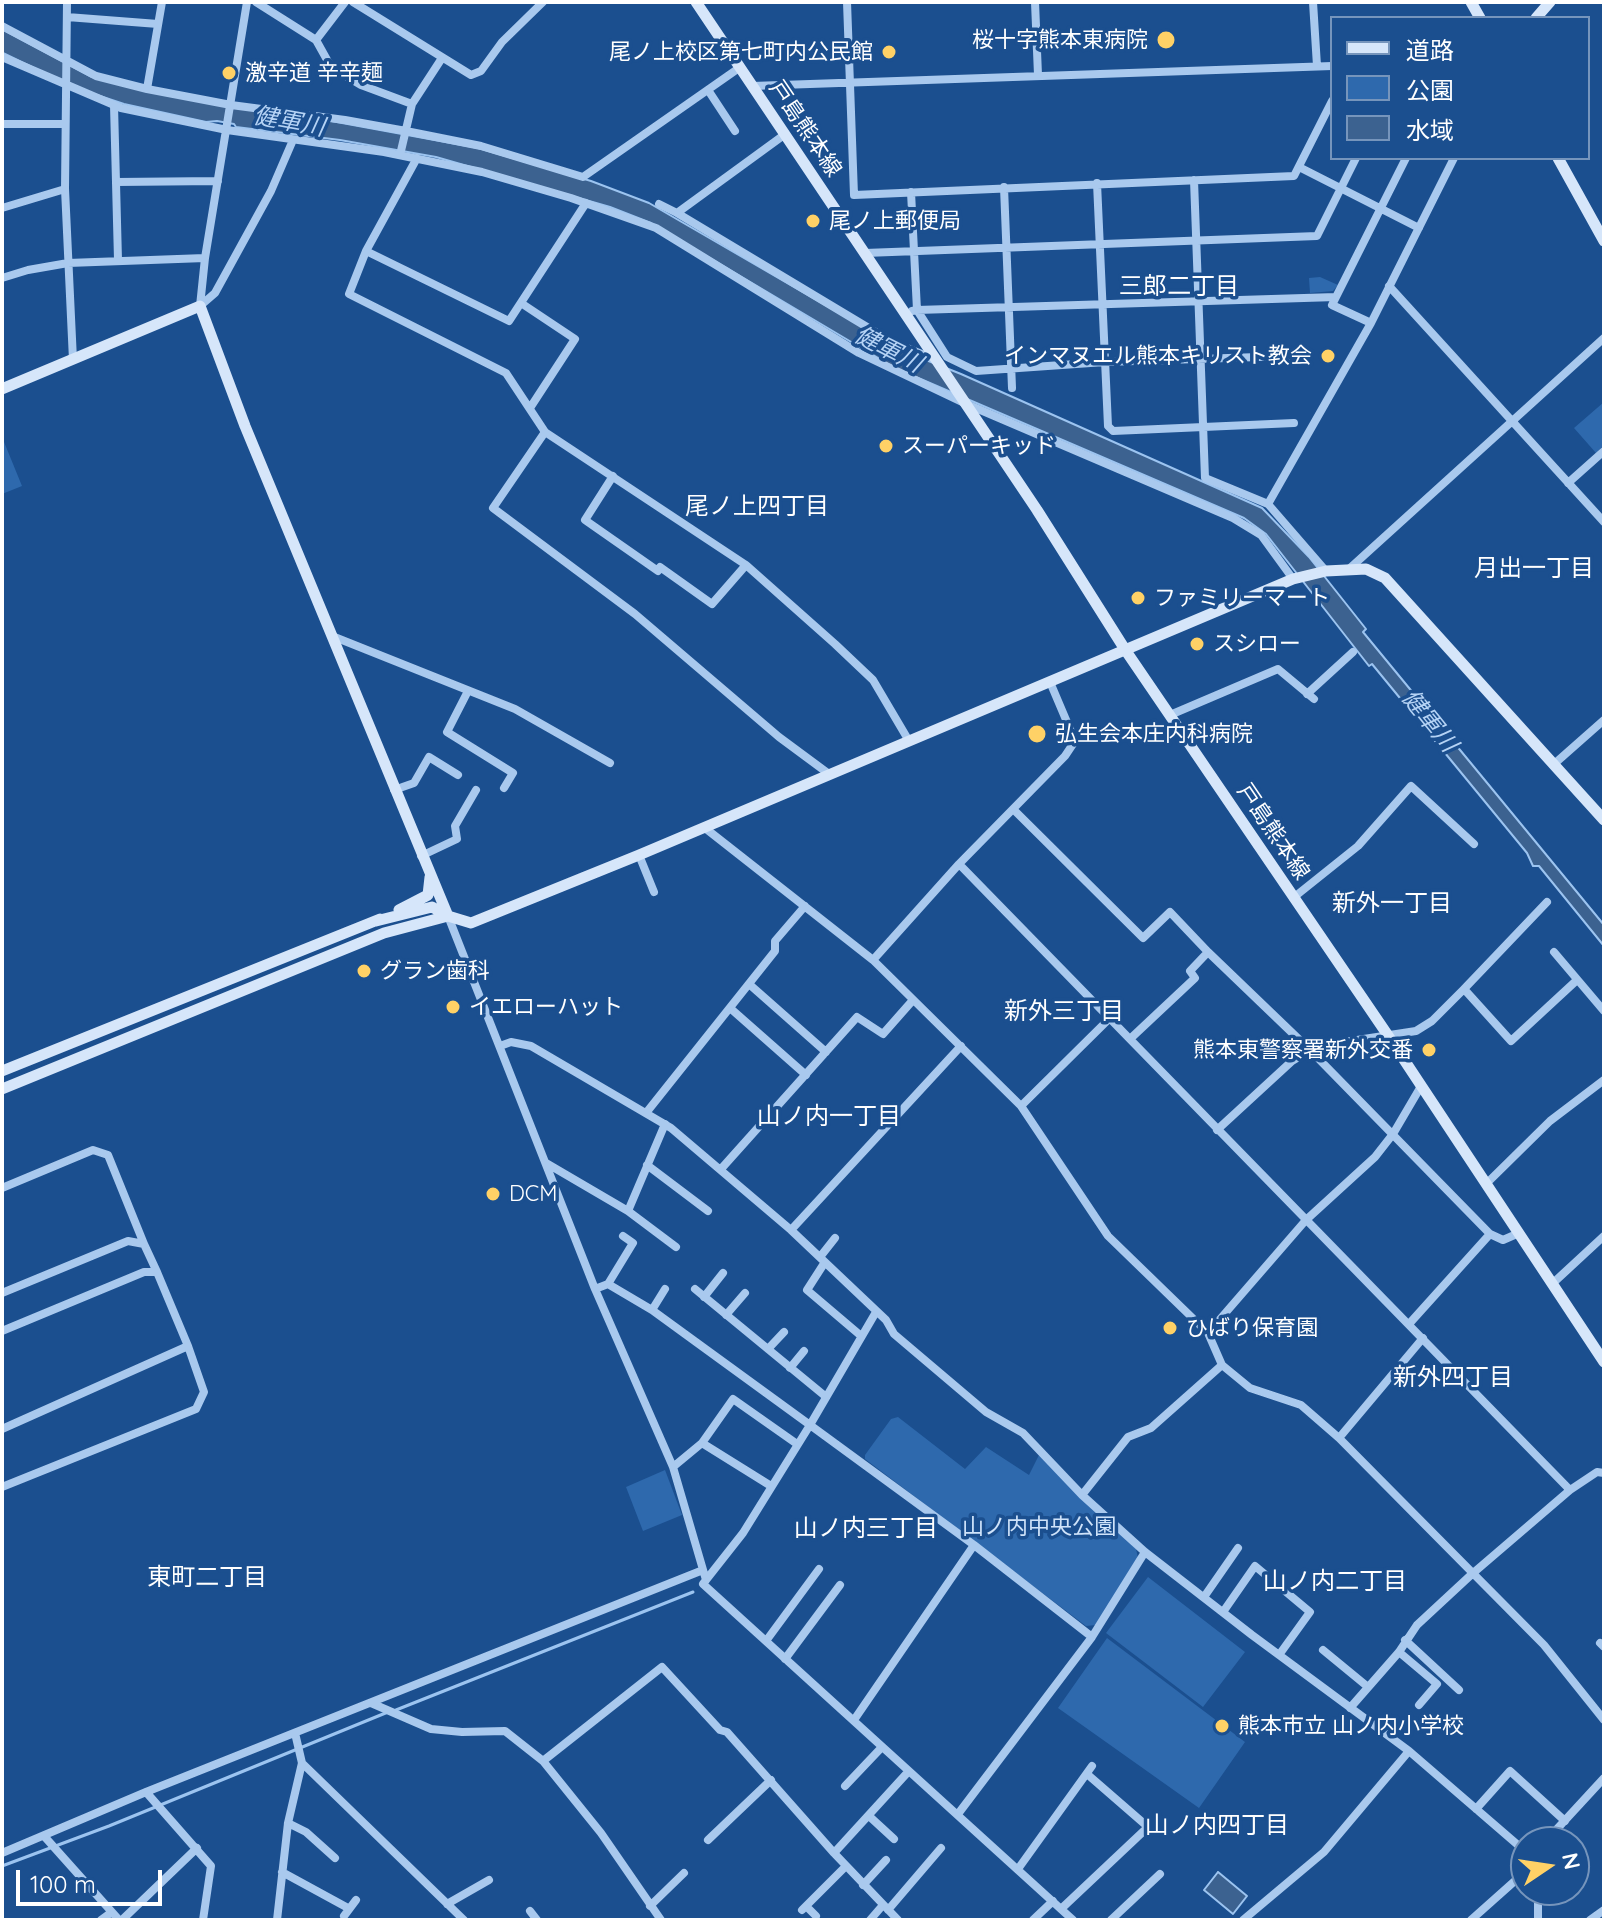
<!DOCTYPE html>
<html>
<head>
<meta charset="utf-8">
<style>
	body { margin:0 }
	#map { position:relative; width:1606px; height:1922px; overflow:hidden; background:#1b4f8f; font-family:Quicksand,"Noto Sans JP",sans-serif }
	canvas { display:block }
	.frame { position:absolute; inset:0; border:4px solid #fff; pointer-events:none }
	.legend { position:absolute; left:1330px; top:16px; width:260px; height:144px; box-sizing:border-box; background:#1b4f8f; border:2px solid #7695bc; margin:0; padding:10px 14px; list-style:none; font-size:24px; color:#fff }
	.legend li { display:flex; align-items:center; gap:16px; height:40px }
	.legend b { width:40px; border:2px solid #7695bc }
	.north { position:absolute; left:1510px; top:1826px; width:80px; height:80px; box-sizing:border-box; background:#1b4f8f; border:2px solid #7695bc; border-radius:50%; rotate:77deg; font-size:22px; font-weight:700; line-height:32px; text-align:center; color:#fff }
	.north::after { content:''; display:block; margin:auto; width:28px; height:36px; background:#ffd166; clip-path:polygon(50% 0,100% 100%,50% 72%,0 100%) }
	.scale { position:absolute; left:16px; top:1870px; width:146px; height:36px; box-sizing:border-box; border:4px solid #fff; border-top:0; padding-left:10px; font-size:24px; line-height:28px; white-space:nowrap; color:#fff; -webkit-text-stroke:6px #1b4f8f; paint-order:stroke }
</style>
</head>
<body>
<div id="map">
<canvas width="1606" height="1922"></canvas>
<div class="frame"></div>
<ul class="legend">
<li><b style="height:10px;background:#d6e6fa"></b>道路</li>
<li><b style="height:22px;background:#2e69ad"></b>公園</li>
<li><b style="height:22px;background:#3c6290"></b>水域</li>
</ul>
<div class="north">N</div>
<div class="scale">100 m</div>
</div>
<script>
const ctx = document.querySelector('canvas').getContext('2d');
ctx.lineJoin = 'round';
function fill(path, color) { ctx.fillStyle = color; ctx.fill(path, 'evenodd'); }
const toPath = rows => new Path2D(rows.map(r => 'M' + r).join(''));
function stroke(path, color, width, dash) { ctx.strokeStyle = color; ctx.lineWidth = width; ctx.lineCap = dash ? 'butt' : 'round'; ctx.setLineDash(dash || []); ctx.stroke(path); }
function label(font, color, halo, rows, align = 'center') {
  ctx.font = font + ' Quicksand,"Noto Sans JP",sans-serif'; ctx.lineWidth = 7; ctx.setLineDash([]); ctx.textBaseline = 'middle'; ctx.strokeStyle = halo; ctx.fillStyle = color; for (const [text, x, y, turn = 0] of rows) {
    ctx.save(); ctx.translate(x, y); ctx.rotate((+turn || 0) * Math.PI / 180); ctx.textAlign = isNaN(turn) ? turn : align; if (halo) ctx.strokeText(text, 0, 0); ctx.fillText(text, 0, 0); ctx.restore();
  }
}
const green = toPath([
	[1320,277,1338,285,1333,291,1310,293,1309,278],
	[1604,402,1604,445,1596,453,1574,428],
	[2,437,22,486,2,494],
	[898,1417,965,1469,986,1447,1029,1475,1039,1455,1136,1549,1138,1558,1096,1625,1086,1626,865,1459,865,1455,891,1419],
	[665,1470,682,1515,643,1531,626,1487],
	[1148,1577,1245,1652,1203,1707,1106,1633],
	[1107,1638,1245,1742,1199,1808,1058,1708]
]);
const water = toPath([
	[2,29,92,77,478,148,591,181,649,203,906,352,961,374,1262,508,1309,557,1366,629,1363,632,1604,925,1604,946,1539,866,1533,866,1527,853,1372,664,1369,666,1266,534,1244,518,895,368,651,223,610,207,436,157,340,140,236,127,234,124,217,121,206,122,124,104,73,87,3,53,2,29],
	[1218,1872,1247,1896,1233,1914,1204,1890,1218,1872]
]);
const stream = toPath([
	[396,1710,693,1592],
	[2,1866,109,1826,388,1712]
]);
const street = toPath([
	[67,2,65,189,73,360],
	[162,2,147,89,231,105,345,120,406,131,481,146,583,177,739,68],
	[256,2,316,40],
	[345,2,316,40,331,67,361,85,412,104],
	[353,2,471,75,481,71,502,42,543,2],
	[847,2,854,195,1294,176,1332,101],
	[1035,2,1038,75],
	[1313,2,1317,66],
	[67,17,158,24],
	[2,26,96,76,147,89],
	[2,57,121,108,227,130,384,152,482,172,571,198,656,228,859,353,964,403,1233,518,1261,535,1293,579],
	[752,86,1332,66],
	[708,90,735,131],
	[114,105,118,260],
	[2,124,65,124],
	[400,155,412,104,442,58],
	[417,158,366,251,349,294,506,373,545,432,746,565,835,644,873,680,909,741],
	[1299,167,1419,228],
	[1194,180,1205,478,1268,504,1326,571],
	[116,182,218,181],
	[1097,183,1108,426,1113,431,1294,423],
	[1004,187,1012,388],
	[911,192,917,310,1336,297,1406,158],
	[659,204,677,213,892,342,934,359],
	[2,208,65,189],
	[677,213,784,135],
	[366,251,509,321,586,203],
	[865,253,1317,236,1356,158],
	[2,278,28,270,68,263,205,258],
	[1389,286,1604,522],
	[1336,297,1332,305,1371,323],
	[521,303,575,339,530,408],
	[200,306,205,258,247,2],
	[200,306,215,293,271,191,293,140],
	[912,311,917,310,947,357,976,371,1105,362,1290,356],
	[545,432,493,508,635,614,779,737,829,774],
	[613,476,585,520,658,571],
	[1568,483,1604,451],
	[1268,504,1371,323,1454,158],
	[660,567,712,604,746,565],
	[1349,569,1604,338],
	[332,636,515,709,610,763],
	[468,691,447,732,513,773,504,788],
	[1307,694,1353,652],
	[1170,715,1278,669,1314,699],
	[1553,765,1604,720],
	[394,790,414,783,429,757,458,775],
	[1013,809,1143,938,1170,912,1208,952],
	[705,828,873,960,1021,1106,1108,1236,1208,1333,1222,1365,1250,1388,1301,1405,1339,1438,1544,1645,1604,1720],
	[639,855,654,892],
	[421,856,457,839,455,826,476,790],
	[959,864,1570,1490],
	[1293,898,1358,846,1411,786,1474,844],
	[448,916,595,1289,673,1467,706,1580,703,1584,1073,1920],
	[1554,952,1604,1011],
	[873,960,959,864,1065,756,1075,741,1050,682],
	[749,984,826,1052],
	[1464,989,1547,902],
	[730,1008,806,1075],
	[1130,1039,1195,978,1190,971,1208,952,1310,1050,1490,1234,1503,1240,1519,1233],
	[500,1046,511,1042,531,1046,671,1128,791,1230,886,1320,894,1334,986,1412,1023,1433,1082,1495,1145,1552,1252,1635,1409,1751,1526,1852],
	[1021,1106,1110,1018],
	[646,1113,775,951,775,941,805,906],
	[1217,1130,1292,1061,1310,1050,1331,1044,1416,1031,1432,1021,1464,989,1511,1041,1577,980],
	[546,1163,628,1211,676,1247],
	[647,1165,708,1211],
	[721,1169,857,1017,883,1034,913,1000],
	[1486,1184,1550,1121,1604,1080],
	[2,1188,93,1150,108,1155,144,1244],
	[628,1211,665,1124],
	[791,1230,961,1046],
	[820,1257,835,1238],
	[825,1262,807,1290,860,1335],
	[608,1284,652,1310,810,1425,974,1545,1092,1637],
	[1552,1284,1604,1236],
	[595,1289,608,1284,633,1243,623,1236],
	[695,1289,825,1396],
	[2,1293,128,1241,144,1244,157,1272],
	[704,1297,723,1273],
	[652,1310,665,1289],
	[726,1315,745,1293],
	[1409,1324,1490,1234],
	[2,1331,144,1272,157,1272,188,1346],
	[1208,1333,1306,1220,1375,1157,1393,1134,1420,1088],
	[768,1349,784,1332],
	[790,1368,804,1351],
	[2,1429,188,1346,204,1392,196,1409,2,1487],
	[1339,1438,1423,1338],
	[702,1443,771,1486],
	[673,1467,702,1443,733,1399,797,1444],
	[1082,1495,1128,1437,1151,1428,1222,1365],
	[706,1580,743,1533,810,1425,876,1312],
	[1204,1597,1238,1548],
	[1223,1612,1255,1566,1310,1612,1279,1655],
	[1405,1640,1459,1690],
	[766,1641,819,1569],
	[1600,1643,1604,1647],
	[1323,1650,1368,1687],
	[1399,1652,1437,1684,1419,1705],
	[785,1659,840,1585],
	[371,1703,431,1729,462,1732,505,1731,543,1761,601,1833,661,1920],
	[1350,1708,1399,1652,1417,1625,1472,1574,1570,1490,1597,1472,1604,1473],
	[854,1720,974,1545],
	[543,1761,662,1667,720,1730,727,1732,834,1853,898,1920],
	[302,1763,464,1920],
	[845,1786,882,1747],
	[146,1792,211,1866,203,1920],
	[1476,1809,1510,1771,1565,1821],
	[958,1814,1092,1637,1145,1552],
	[869,1816,894,1839],
	[288,1823,306,1832,335,1858],
	[44,1836,119,1920],
	[708,1840,771,1780],
	[1545,1842,1604,1778],
	[2,1853,146,1792,703,1570],
	[834,1853,908,1772],
	[1018,1869,1092,1766],
	[282,1872,348,1908],
	[863,1885,886,1860],
	[447,1904,489,1880],
	[650,1906,684,1873],
	[806,1906,816,1916],
	[1061,1909,1148,1827,1087,1774],
	[802,1910,846,1866],
	[888,1910,941,1848],
	[530,1911,537,1920],
	[344,1916,356,1900],
	[101,1920,112,1912],
	[122,1920,197,1848],
	[277,1920,288,1823,302,1763,295,1733],
	[870,1920,883,1905],
	[1033,1920,1053,1901],
	[1111,1920,1160,1874],
	[1243,1920,1324,1852,1409,1751],
	[1471,1920,1526,1871],
	[1538,1920,1538,1890],
	[1590,1920,1604,1910]
]);
const secondary = toPath([
	[696,2,1037,510,1126,651,1387,1034,1604,1362],
	[1471,2,1480,18],
	[1536,18,1550,2],
	[1558,158,1604,241],
	[2,389,200,306,245,426,448,916],
	[399,910,428,895,430,877],
	[376,921,432,907,448,916,471,923,639,855,1293,579,1326,571,1366,569,1385,578,1604,820],
	[2,1071,380,919],
	[2,1089,384,933,448,916]
]);
const markers = [
	[1166,40,10,"#ffd166"],
	[889,52,8,"#ffd166"],
	[229,73,8,"#ffd166"],
	[813,221,8,"#ffd166"],
	[1328,356,8,"#ffd166"],
	[886,446,8,"#ffd166"],
	[1138,598,8,"#ffd166"],
	[1197,644,8,"#ffd166"],
	[1037,734,10,"#ffd166"],
	[364,971,8,"#ffd166"],
	[453,1007,8,"#ffd166"],
	[1429,1050,8,"#ffd166"],
	[493,1194,8,"#ffd166"],
	[1170,1328,8,"#ffd166"],
	[1222,1726,8,"#ffd166"]
];
const poiNames = [
	["桜十字熊本東病院",1148,40,"right"],
	["尾ノ上校区第七町内公民館",873,52,"right"],
	["激辛道 辛辛麺",245,73],
	["尾ノ上郵便局",829,221],
	["インマヌエル熊本キリスト教会",1312,356,"right"],
	["スーパーキッド",902,446],
	["ファミリーマート",1154,598],
	["スシロー",1213,644],
	["弘生会本庄内科病院",1055,734],
	["グラン歯科",380,971],
	["イエローハット",469,1007],
	["熊本東警察署新外交番",1413,1050,"right"],
	["DCM",509,1194],
	["ひばり保育園",1186,1328],
	["熊本市立 山ノ内小学校",1238,1726]
];
const streetNames = [
	["戸島熊本線",805,129,56],
	["戸島熊本線",1273,832,56]
];
const parkNames = [
	["山ノ内中央公園",1039,1527]
];
const waterNames = [
	["健軍川",289,122,10],
	["健軍川",888,350,27],
	["健軍川",1429,721,51]
];
const neighbourhoodNames = [
	["三郎二丁目",1179,287],
	["尾ノ上四丁目",757,507],
	["月出一丁目",1534,569],
	["新外一丁目",1392,904],
	["新外三丁目",1064,1012],
	["山ノ内一丁目",829,1117],
	["新外四丁目",1453,1378],
	["山ノ内三丁目",866,1529],
	["東町二丁目",207,1578],
	["山ノ内二丁目",1335,1582],
	["山ノ内四丁目",1217,1826]
];
fill(green, '#2e69ad');
fill(water, '#3c6290');
stroke(water, '#9cc4f0', 2);
stroke(stream, '#9cc4f0', 3);
stroke(street, '#a9c9ee', 8);
stroke(secondary, '#d6e6fa', 11);
for (const [x, y, r, color] of markers) { const dot = new Path2D(); dot.arc(x, y, r, 0, 2 * Math.PI); ctx.fillStyle = color; ctx.fill(dot); stroke(dot, '#1b4f8f', 3); }
label('22px', '#fff', '#1b4f8f', poiNames, 'left');
label('22px', '#fff', '#1b4f8f', streetNames);
label('22px', '#cfe3fa', '#1b4f8f', parkNames);
label('italic 24px', '#b5d3f5', '#1b4f8f', waterNames);
label('24px', '#fff', '#1b4f8f', neighbourhoodNames);
</script>
</body>
</html>
